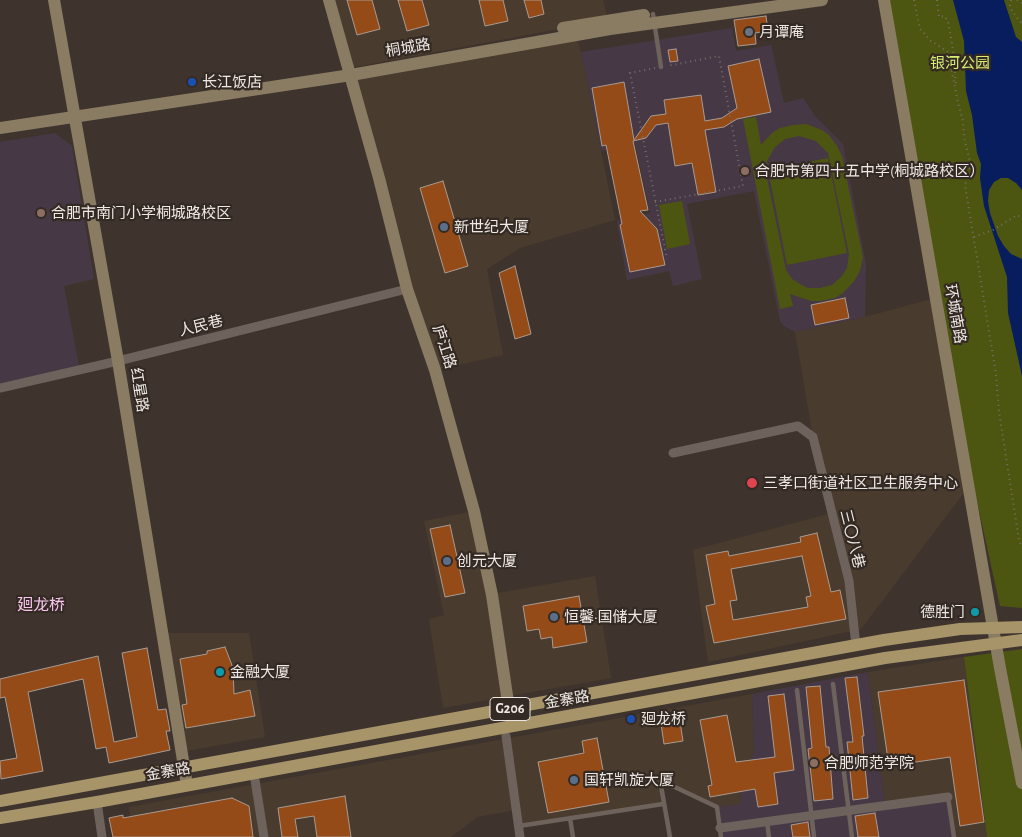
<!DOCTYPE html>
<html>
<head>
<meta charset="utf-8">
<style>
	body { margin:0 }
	canvas { display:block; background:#3e342d }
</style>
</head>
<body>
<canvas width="1022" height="837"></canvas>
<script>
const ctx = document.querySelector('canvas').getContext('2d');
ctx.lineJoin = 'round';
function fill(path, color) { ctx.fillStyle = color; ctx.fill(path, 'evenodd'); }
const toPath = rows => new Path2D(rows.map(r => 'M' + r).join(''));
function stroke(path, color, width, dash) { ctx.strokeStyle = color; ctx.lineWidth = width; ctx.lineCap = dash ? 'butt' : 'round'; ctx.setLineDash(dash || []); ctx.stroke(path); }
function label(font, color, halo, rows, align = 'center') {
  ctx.font = font + ' "Alegreya Sans","Noto Sans SC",sans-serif'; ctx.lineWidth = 4.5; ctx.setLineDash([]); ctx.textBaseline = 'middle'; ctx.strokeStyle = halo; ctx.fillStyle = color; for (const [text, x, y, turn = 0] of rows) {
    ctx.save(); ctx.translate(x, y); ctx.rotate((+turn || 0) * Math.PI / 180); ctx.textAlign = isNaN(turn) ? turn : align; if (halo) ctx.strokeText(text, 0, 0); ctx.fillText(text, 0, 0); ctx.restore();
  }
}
const commercial = toPath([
	[329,0,603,0,608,20,349,68],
	[576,35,581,52,615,220,520,248,487,269,503,355,435,370,351,75],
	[931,299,949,386,963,494,861,629,708,662,693,550,832,513,813,437,795,332,865,317],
	[474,511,492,594,595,576,611,678,443,708,429,619,444,615,424,521],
	[161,633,249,633,265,737,186,751],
	[964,657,987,837,954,837,885,806,868,672],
	[752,694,754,752,744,774,740,804,717,807,660,780,663,804,519,826,516,810,477,817,451,837,133,837,129,807]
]);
const education = toPath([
	[732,28,736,51,771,45,784,103,803,98,815,116,843,144,866,264,865,317,795,332,784,326,780,321,754,191,687,204,702,279,673,286,669,271,627,280,617,221,650,213,635,144,601,151,581,52],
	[55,133,72,146,94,279,64,286,79,366,0,384,0,142],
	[868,672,885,806,948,797,954,837,721,837,717,807,740,804,744,774,754,752,752,694]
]);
const green = toPath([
	[887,0,1022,0,1022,608,1000,606,975,492],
	[756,117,761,145,772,133,780,128,793,125,806,124,822,130,829,135,837,146,842,156,863,257,860,271,854,281,843,293,835,298,821,301,811,301,790,294,793,306,780,309,743,119],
	[799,136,816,141,828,153,849,254,847,268,842,276,832,285,820,288,808,288,800,284,792,279,786,270,766,173,767,161,775,147,785,139],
	[828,158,847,253,787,265,768,170],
	[682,201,690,244,667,249,659,205],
	[1022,649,1022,837,987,837,964,657]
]);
const water = toPath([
	[953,0,1004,0,1016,37,1022,42,1022,190,1016,183,1008,178,1001,178,994,182,989,190,988,201,990,213,998,236,1004,246,1011,254,1022,259,1022,376,1008,313,1007,277,984,206,980,178,981,164,977,153,972,115,966,91,964,41]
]);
const building = toPath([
	[347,0,372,0,380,29,357,35,347,0],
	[398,0,422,0,429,25,407,31,398,0],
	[479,0,503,0,508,21,485,26,479,0],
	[524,0,541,0,544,14,529,18,524,0],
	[766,16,768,31,755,33,756,44,738,46,734,20,766,16],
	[676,49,678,61,670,62,668,50,676,49],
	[759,59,771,112,737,119,724,127,705,130,716,192,698,195,692,163,675,166,668,123,656,125,646,138,633,141,648,210,640,211,657,229,665,265,630,272,620,225,622,224,606,145,602,146,592,88,624,82,634,140,651,116,666,114,664,100,701,95,705,121,722,118,737,108,728,66,759,59],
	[443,181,468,266,445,273,420,188,443,181],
	[515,266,531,334,515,339,499,273,515,266],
	[845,298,849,318,815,325,811,305,845,298],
	[450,525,465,593,445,597,430,529,450,525],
	[817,533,831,592,840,590,846,619,714,643,706,606,715,604,706,555,728,551,729,556,801,542,800,537,817,533],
	[802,556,811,596,806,597,808,607,733,620,730,601,737,600,731,569,802,556],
	[579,596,587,642,553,648,552,637,541,639,539,629,527,631,523,606,579,596],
	[225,647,233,668,234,694,250,690,255,716,186,728,182,705,187,704,180,659,207,654,207,651,225,647],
	[147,648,158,710,166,709,170,731,166,731,170,750,109,763,106,747,96,749,83,679,28,692,43,771,1,779,0,761,17,758,5,697,0,698,0,679,98,656,114,742,137,737,122,653,147,648],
	[857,677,864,736,862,736,868,798,853,800,847,742,853,742,845,678,857,677],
	[964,680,984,822,960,826,950,757,889,766,878,692,964,680],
	[820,686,826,747,829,747,833,799,814,801,808,749,812,748,806,687,820,686],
	[784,694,794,770,774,773,778,804,758,807,755,789,710,797,708,786,712,785,700,720,727,715,736,762,775,757,768,696,784,694],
	[679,715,683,741,664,744,660,717,679,715],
	[597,738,609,802,548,813,538,762,584,753,582,741,597,738],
	[345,796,351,837,317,837,314,816,295,819,298,837,282,837,278,808,345,796],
	[232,798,249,806,253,837,113,837,109,818,123,815,123,818,232,798],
	[875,813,879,837,858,837,855,816,875,813],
	[808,822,810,837,793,837,791,825,808,822]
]);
const path = toPath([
	[914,0,920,29,931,41,948,52,958,103,963,121,964,138,971,165,965,185,996,374,999,412,1019,540,1022,548],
	[937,0,939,17,944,16,948,21,953,50,956,85],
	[1011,0,1010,6,1012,11,1022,24],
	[1017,0,1022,3],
	[655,68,630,73,667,259],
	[655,202,743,186,719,56,667,66],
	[974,237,993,230,1017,215,1022,218]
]);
const lane = toPath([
	[653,14,661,67],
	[833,684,852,837],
	[797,690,814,837],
	[948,797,954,837],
	[570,818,573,837],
	[767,822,769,837],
	[519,826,663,804],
	[670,837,660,780,717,807,721,837]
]);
const street = toPath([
	[0,388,118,361,407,289],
	[673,453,798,426,813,437,849,581,856,646],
	[506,736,520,837],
	[255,780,264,837],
	[97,802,102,837],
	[720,828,948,797]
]);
const secondary = toPath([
	[54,0,118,361,187,785],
	[329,0,379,178,407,289,435,370,474,511,492,595,509,709],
	[884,0,1000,668,1022,783],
	[563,28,644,15],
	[0,128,351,75,610,29,822,0]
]);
const primary = toPath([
	[0,801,884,640,960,629,1022,627],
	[0,818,97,802,885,658,1022,640]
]);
const markers = [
	[749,32,5,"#6b7280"],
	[192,82,5,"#1a4fb4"],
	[745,171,5,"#8d6e63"],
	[41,213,5,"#8d6e63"],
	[444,227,5,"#5c6f8a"],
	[752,483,6,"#e0444e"],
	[447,561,5,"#5c6f8a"],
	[975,612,5,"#0f9aa8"],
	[554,617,5,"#5c6f8a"],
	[220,672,5,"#0f9aa8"],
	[631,719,5,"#1a4fb4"],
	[814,763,5,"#8d6e63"],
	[574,780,5,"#5c6f8a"]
];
const shields = [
	[510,709,40]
];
const shieldNames = [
	["G206",510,709]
];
const poiNames = [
	["月谭庵",759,32],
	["长江饭店",202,82],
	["合肥市第四十五中学(桐城路校区）",755,171],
	["合肥市南门小学桐城路校区",51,213],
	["新世纪大厦",454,227],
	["三孝口街道社区卫生服务中心",763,483],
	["创元大厦",457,561],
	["德胜门",965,612,"right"],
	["恒馨•国储大厦",564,617],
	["金融大厦",230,672],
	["廻龙桥",641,719],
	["合肥师范学院",824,763],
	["国轩凯旋大厦",584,780]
];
const streetNames = [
	["桐城路",408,48,-10],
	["环城南路",955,314,80],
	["人民巷",201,326,-14],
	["庐江路",444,347,72],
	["红星路",139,390,81],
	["三〇八巷",852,539,76],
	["金寨路",567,700,-10],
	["金寨路",168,772,-10]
];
const parkNames = [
	["银河公园",960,63]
];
const neighbourhoodNames = [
	["廻龙桥",41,605]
];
fill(commercial, '#493b2d');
fill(education, '#473845');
fill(green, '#4c5611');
fill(water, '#071d5d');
fill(building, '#954b17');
stroke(building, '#a89b93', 1);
stroke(path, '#786f69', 2, [1, 4]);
stroke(lane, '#6e625c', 4.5);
stroke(street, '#6e625c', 9);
stroke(secondary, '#8a7b63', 12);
stroke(primary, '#a79469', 12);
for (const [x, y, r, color] of markers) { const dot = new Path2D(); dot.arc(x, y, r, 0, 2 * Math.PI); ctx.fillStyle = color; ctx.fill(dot); stroke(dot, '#342a24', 2); }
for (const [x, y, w] of shields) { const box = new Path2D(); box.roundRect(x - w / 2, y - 11.5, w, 23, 4); ctx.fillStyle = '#342a24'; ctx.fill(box); stroke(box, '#eee7e3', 1); }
label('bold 14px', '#eee7e3', null, shieldNames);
label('15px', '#eee7e3', '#342a24', poiNames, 'left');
label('15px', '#eee7e3', '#342a24', streetNames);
label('15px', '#d7ec74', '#342a24', parkNames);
label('16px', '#fac6ef', '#342a24', neighbourhoodNames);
</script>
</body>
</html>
